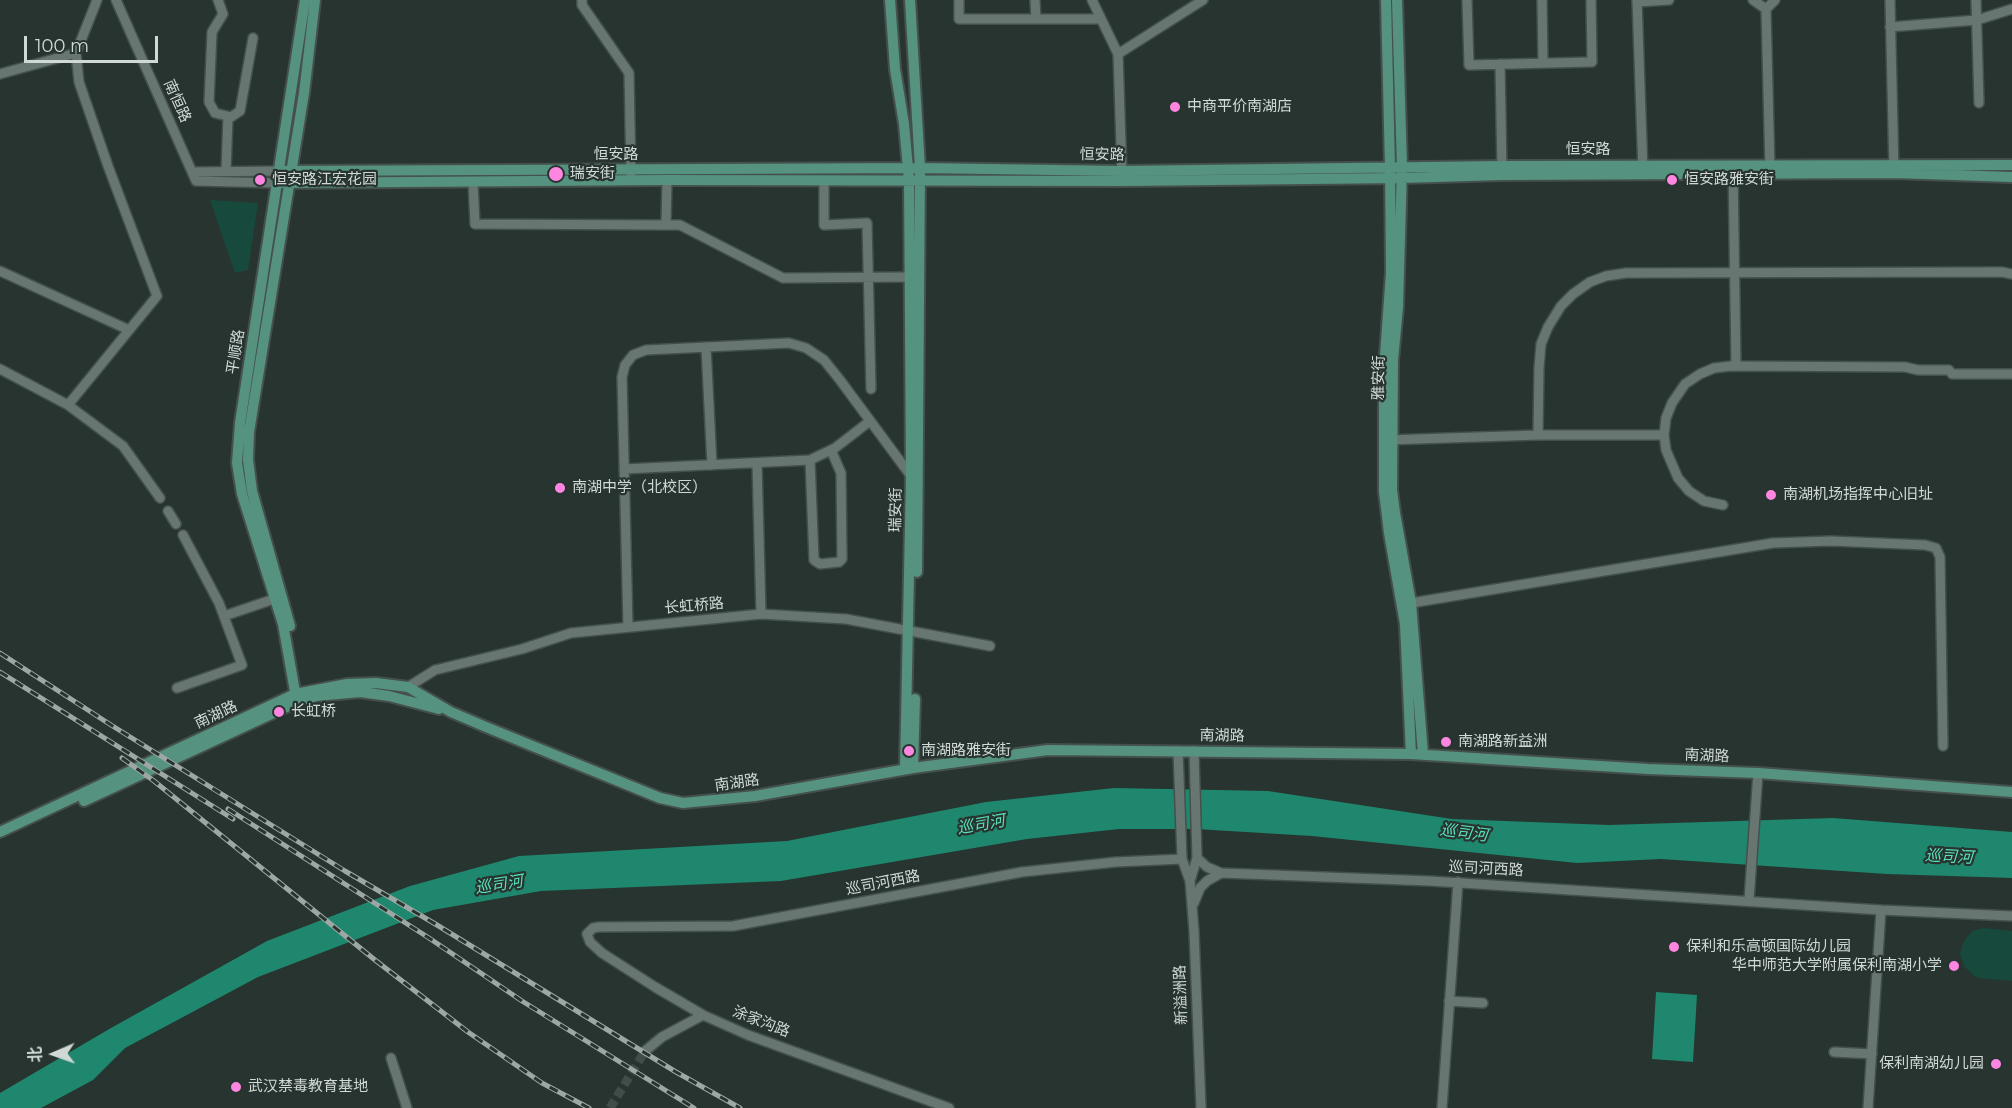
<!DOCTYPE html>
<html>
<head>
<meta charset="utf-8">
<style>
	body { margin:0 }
	#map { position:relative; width:2012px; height:1108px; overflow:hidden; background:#27342f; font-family:Montserrat,"Noto Sans SC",sans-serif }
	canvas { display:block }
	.north { position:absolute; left:24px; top:1024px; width:60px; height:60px; -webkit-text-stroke:4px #27342f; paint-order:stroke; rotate:268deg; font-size:16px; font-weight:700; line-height:24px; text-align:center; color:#d1d9d6 }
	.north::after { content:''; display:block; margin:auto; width:21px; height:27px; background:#d1d9d6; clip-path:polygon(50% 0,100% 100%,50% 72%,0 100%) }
	.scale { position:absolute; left:24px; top:36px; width:134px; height:27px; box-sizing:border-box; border:3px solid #d1d9d6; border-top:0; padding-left:8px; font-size:18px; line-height:21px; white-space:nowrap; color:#d1d9d6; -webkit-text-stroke:4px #27342f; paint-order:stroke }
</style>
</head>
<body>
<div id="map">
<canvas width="2012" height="1108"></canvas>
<div class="north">北</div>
<div class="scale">100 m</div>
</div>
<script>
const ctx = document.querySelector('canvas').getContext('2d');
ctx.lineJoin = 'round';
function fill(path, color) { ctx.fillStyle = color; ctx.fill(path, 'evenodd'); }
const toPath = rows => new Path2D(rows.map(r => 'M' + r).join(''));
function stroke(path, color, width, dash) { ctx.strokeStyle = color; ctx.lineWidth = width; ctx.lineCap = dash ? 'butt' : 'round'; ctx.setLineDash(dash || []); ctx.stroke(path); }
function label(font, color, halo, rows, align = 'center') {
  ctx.font = font + ' Montserrat,"Noto Sans SC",sans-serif'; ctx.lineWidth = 4.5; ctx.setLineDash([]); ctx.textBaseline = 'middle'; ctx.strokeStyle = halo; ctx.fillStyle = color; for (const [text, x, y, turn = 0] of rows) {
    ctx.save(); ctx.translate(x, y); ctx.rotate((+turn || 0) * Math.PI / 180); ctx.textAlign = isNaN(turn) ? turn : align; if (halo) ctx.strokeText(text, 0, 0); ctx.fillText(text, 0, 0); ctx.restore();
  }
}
const green = toPath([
	[210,200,258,203,248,270,235,273],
	[1984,928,2012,931,2012,981,1978,978,1973,975,1964,966,1960,953,1964,941,1972,931]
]);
const water = toPath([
	[1114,788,1268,791,1452,819,1609,825,1833,818,2012,832,2012,878,1887,874,1661,859,1577,863,1312,836,1196,829,1119,829,1027,839,781,881,541,891,433,910,258,977,125,1048,93,1080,41,1108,0,1108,0,1093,111,1028,267,941,410,886,519,856,787,841,986,802],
	[1656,992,1697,995,1693,1062,1652,1059]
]);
const minorTunnel = toPath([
	[610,1108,645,1051]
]);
const minor = toPath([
	[116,0,196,181,277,183],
	[218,0,223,14,212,32,209,102,215,113,231,117,240,111,253,38],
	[582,0,582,5,629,73,631,175],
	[959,0,959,19,1101,19],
	[1035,0,1036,19],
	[1092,0,1118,54,1122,175],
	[1467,0,1469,65,1592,62,1591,0],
	[1542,0,1543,63],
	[1637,0,1643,172],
	[1753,0,1766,9],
	[1890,0,1894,172],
	[1976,0,1979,103],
	[1637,2,1669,0],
	[1890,27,1977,20,2012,9],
	[1118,54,1203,0],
	[1500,64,1502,172],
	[0,74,76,53],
	[1733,168,1736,366],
	[226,171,228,117],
	[1770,171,1766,9,1775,0],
	[192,172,279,171],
	[667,180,666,225,680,225,783,278,910,277],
	[824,180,824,225,867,223,871,389],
	[473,182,475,224,666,225],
	[0,271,129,330],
	[706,347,712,465],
	[0,369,68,405,157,296,108,166,79,82,76,53,97,0],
	[68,405,123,446,160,498],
	[1538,435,1539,368,1541,344,1548,327,1561,306,1573,294,1590,282,1606,276,1626,273,2002,272,2012,274],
	[1387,440,1538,435,1664,435],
	[810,460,814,560,820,564,839,562,842,559,841,473,831,450],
	[757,463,761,614],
	[624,469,810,460,835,448,870,421],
	[1723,505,1704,501,1689,491,1678,478,1666,450,1664,435,1666,418,1672,403,1685,384,1700,374,1714,368,1731,366,1905,367,1918,370,1949,370,1952,374,2012,374],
	[168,511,176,524],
	[1405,604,1773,543,1831,541,1925,545,1936,548,1940,557,1943,746],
	[224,616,274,599],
	[628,627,622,377,625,365,633,355,646,350,789,343,806,348,824,360,840,380,911,476],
	[408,687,435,670,522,649,571,633,761,614,846,619,990,646],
	[177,688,242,665,219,603,183,535],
	[1178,751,1182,859,1190,881,1197,858,1194,751],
	[1197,858,1207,867,1221,873,1430,881,1881,910,2012,916],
	[1190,881,1194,931,1201,1108],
	[1749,900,1758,773],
	[1194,903,1200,888,1207,881,1221,873],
	[1449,1001,1483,1003],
	[645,1051,662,1037,703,1015],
	[1834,1052,1872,1054],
	[391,1058,407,1108],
	[949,1108,748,1035,703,1015,655,987,602,953,590,942,587,934,593,928,599,927,733,926,1022,872,1116,862,1182,859],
	[1442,1108,1458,882],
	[1868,1108,1881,910]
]);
const major = toPath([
	[890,0,895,69,904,124,909,180,911,476,905,769],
	[910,0,920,168,917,572],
	[1386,0,1390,167,1391,272,1384,370,1384,492,1389,533,1405,624,1411,754],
	[1397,0,1402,167,1398,307,1393,360,1392,490,1395,513,1411,603,1423,754],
	[279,171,920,168,1122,171,1502,166,2012,165],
	[277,183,667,180,1123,181,1401,178,1502,175,1894,173,2012,177],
	[290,626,252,491,248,460,249,432,304,93,315,0],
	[297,703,283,624,242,494,237,463,240,423,305,0],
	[913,768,915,699],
	[84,801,293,704,316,696,360,692,389,696,439,709],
	[0,832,295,694,347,684,376,683,408,687,451,712,486,727,660,798,683,803,755,796,913,768,1048,750,1411,754,1648,769,1758,773,2012,792]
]);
const rail = toPath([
	[0,653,111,725,345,871,437,925,676,1072,740,1108],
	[0,672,233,819],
	[122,758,154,781,375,960,468,1032,542,1083,589,1108],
	[228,809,429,938,522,1001,694,1108]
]);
const markers = [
	[1175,107,6,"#fe86e0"],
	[556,174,8,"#fe86e0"],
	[260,180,6,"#fe86e0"],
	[1672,180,6,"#fe86e0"],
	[560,488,6,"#fe86e0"],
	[1771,495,6,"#fe86e0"],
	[279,712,6,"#fe86e0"],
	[1446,742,6,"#fe86e0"],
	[909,751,6,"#fe86e0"],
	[1674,947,6,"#fe86e0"],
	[1954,966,6,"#fe86e0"],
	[1996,1064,6,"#fe86e0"],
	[236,1087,6,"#fe86e0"]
];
const streetNames = [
	["南恒路",177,101,66],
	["恒安路",1588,150],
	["恒安路",616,155],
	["恒安路",1102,155,1],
	["平顺路",236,352,-81],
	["雅安街",1379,378,-89],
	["瑞安街",896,510,-89],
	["长虹桥路",694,606,-5],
	["南湖路",216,715,-25],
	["南湖路",1222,736,1],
	["南湖路",1707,756,2],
	["南湖路",737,783,-8],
	["巡司河西路",1486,869,3],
	["巡司河西路",883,883,-11],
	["新溢洲路",1181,995,-92],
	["涂家沟路",761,1022,21]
];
const poiNames = [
	["中商平价南湖店",1187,107],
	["瑞安街",570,174],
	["恒安路江宏花园",272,180],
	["恒安路雅安街",1684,180],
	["南湖中学（北校区）",572,488],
	["南湖机场指挥中心旧址",1783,495],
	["长虹桥",291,712],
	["南湖路新益洲",1458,742],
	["南湖路雅安街",921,751],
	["保利和乐高顿国际幼儿园",1686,947],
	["华中师范大学附属保利南湖小学",1942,966,"right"],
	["保利南湖幼儿园",1984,1064,"right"],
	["武汉禁毒教育基地",248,1087]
];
const waterNames = [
	["巡司河",981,825,-10],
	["巡司河",1464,833,7],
	["巡司河",1949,857,3],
	["巡司河",499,885,-9]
];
fill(green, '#174a3c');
fill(water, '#1f876e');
stroke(minorTunnel, '#404d48', 9, [9, 4.5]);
stroke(minor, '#45504c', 12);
stroke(major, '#45504c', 14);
stroke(minor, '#677671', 9);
stroke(major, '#559280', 10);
stroke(rail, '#9ea7a4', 5);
stroke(rail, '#27342f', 3, [9]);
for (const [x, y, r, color] of markers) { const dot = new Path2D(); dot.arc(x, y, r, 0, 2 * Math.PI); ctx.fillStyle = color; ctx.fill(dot); stroke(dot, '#27342f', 2); }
label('15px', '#d1d9d6', '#27342f', streetNames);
label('15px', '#d1d9d6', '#27342f', poiNames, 'left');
label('italic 16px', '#5ae1bc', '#27342f', waterNames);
</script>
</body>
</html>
